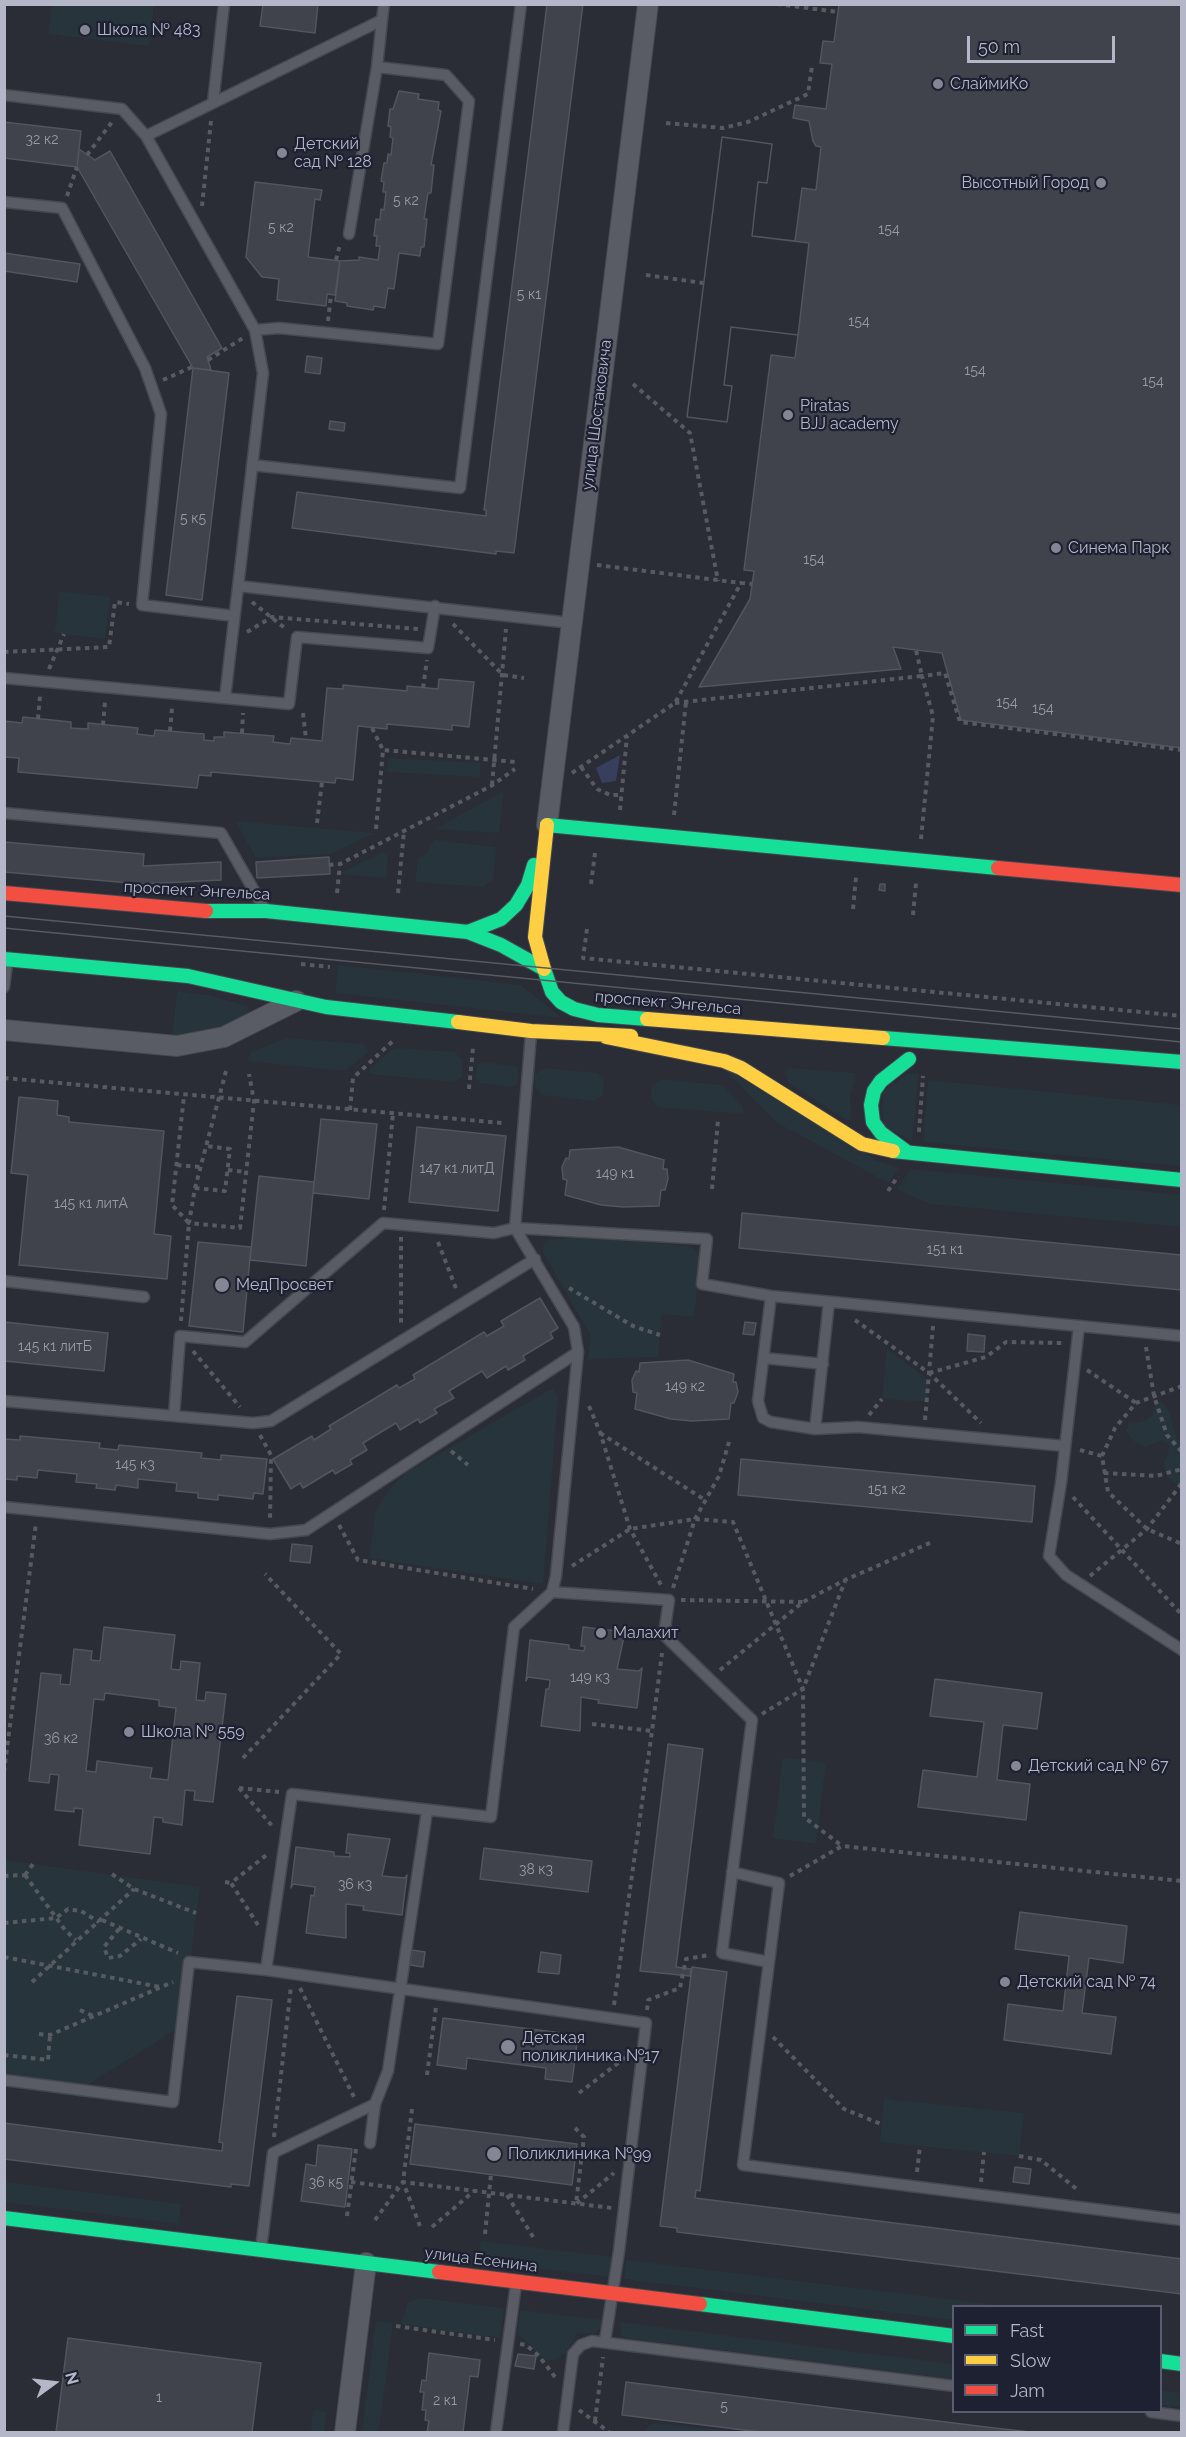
<!DOCTYPE html>
<html>
<head>
<meta charset="utf-8">
<style>
	body { margin:0 }
	#map { position:relative; width:1186px; height:2437px; overflow:hidden; background:#2a2c36; font-family:Raleway,sans-serif }
	canvas { display:block }
	.frame { position:absolute; inset:0; border:6px solid #b4b7c7; pointer-events:none }
	.legend { position:absolute; left:952px; top:2305px; width:210px; height:108px; box-sizing:border-box; background:#1d2131; border:2px solid #595d6d; margin:0; padding:8px 10px; list-style:none; font-size:18px; color:#b4b7c7 }
	.legend li { display:flex; align-items:center; gap:12px; height:30px }
	.legend b { width:30px; border:2px solid #595d6d }
	.north { position:absolute; left:24px; top:2353px; width:60px; height:60px; -webkit-text-stroke:4px #1d2131; paint-order:stroke; rotate:75deg; font-size:16px; font-weight:700; line-height:24px; text-align:center; color:#b4b7c7 }
	.north::after { content:''; display:block; margin:auto; width:21px; height:27px; background:#b4b7c7; clip-path:polygon(50% 0,100% 100%,50% 72%,0 100%) }
	.scale { position:absolute; left:967px; top:36px; width:148px; height:27px; box-sizing:border-box; border:3px solid #b4b7c7; border-top:0; padding-left:8px; font-size:18px; line-height:21px; white-space:nowrap; color:#b4b7c7; -webkit-text-stroke:4px #1d2131; paint-order:stroke }
</style>
</head>
<body>
<div id="map">
<canvas width="1186" height="2437"></canvas>
<div class="frame"></div>
<ul class="legend">
<li><b style="height:8px;background:#16e098"></b>Fast</li>
<li><b style="height:8px;background:#ffcf43"></b>Slow</li>
<li><b style="height:8px;background:#f24e42"></b>Jam</li>
</ul>
<div class="north">N</div>
<div class="scale">50 m</div>
</div>
<script>
const ctx = document.querySelector('canvas').getContext('2d');
ctx.lineJoin = 'round';
function fill(path, color) { ctx.fillStyle = color; ctx.fill(path, 'evenodd'); }
const toPath = rows => new Path2D(rows.map(r => 'M' + r).join(''));
function stroke(path, color, width, dash) { ctx.strokeStyle = color; ctx.lineWidth = width; ctx.lineCap = dash ? 'butt' : 'round'; ctx.setLineDash(dash || []); ctx.stroke(path); }
function label(font, color, halo, rows, align = 'center') {
  ctx.font = font + ' Raleway,sans-serif'; ctx.lineWidth = 4.5; ctx.setLineDash([]); ctx.textBaseline = 'middle'; ctx.strokeStyle = halo; ctx.fillStyle = color; for (const [text, x, y, turn = 0] of rows) {
    ctx.save(); ctx.translate(x, y); ctx.rotate((+turn || 0) * Math.PI / 180); ctx.textAlign = isNaN(turn) ? turn : align; if (halo) ctx.strokeText(text, 0, 0); ctx.fillText(text, 0, 0); ctx.restore();
  }
}
const green = toPath([
	[52,5,154,5,149,46,48,34],
	[59,591,110,597,105,639,55,633],
	[388,758,481,763,480,777,387,772],
	[504,791,499,833,435,829],
	[235,821,374,833,331,854,256,858],
	[434,840,496,847,493,880,483,887,415,882,418,858,426,854],
	[383,852,388,856,386,878,338,874],
	[338,965,521,985,562,1018,335,993],
	[177,991,212,996,247,1006,251,1013,218,1030,172,1037],
	[287,1038,363,1044,369,1051,346,1071,247,1061,250,1052],
	[397,1048,455,1052,463,1061,462,1077,454,1082,370,1074,369,1070,391,1050],
	[483,1062,519,1067,518,1085,511,1087,480,1083,476,1077,477,1065],
	[722,1067,878,1161,899,1168,888,1183,776,1122],
	[545,1068,597,1073,604,1080,603,1095,594,1101,542,1095,534,1087,535,1074],
	[789,1068,854,1073,856,1079,850,1097,851,1119,848,1121,790,1084,784,1074],
	[907,1074,919,1074,912,1141,884,1127,882,1092],
	[662,1079,721,1085,743,1107,743,1114,658,1107,651,1098,651,1092,652,1086],
	[928,1080,1181,1105,1181,1166,923,1142],
	[910,1169,1181,1195,1181,1227,930,1204,897,1189],
	[581,1237,690,1246,697,1252,701,1260,694,1317,662,1314,658,1357,588,1359,591,1336,543,1253,543,1245,548,1240],
	[887,1349,929,1380,928,1402,882,1399],
	[553,1388,558,1396,543,1584,369,1558,376,1510,389,1489,407,1472],
	[1159,1402,1164,1403,1169,1411,1177,1440,1181,1439,1181,1488,1167,1477,1164,1464,1170,1446,1162,1440,1145,1447,1134,1441,1126,1432,1128,1424,1144,1421,1153,1415,1154,1407],
	[783,1757,826,1763,816,1844,773,1838],
	[5,1860,200,1887,182,2026,79,2090,5,2081],
	[884,2099,1024,2113,1019,2156,880,2142],
	[5,2182,181,2204,179,2224,5,2202],
	[481,2241,612,2257,609,2277,478,2261],
	[626,2260,1004,2306,954,2306,953,2320,624,2279],
	[422,2298,504,2308,500,2338,401,2324,408,2302],
	[520,2310,602,2320,601,2328,595,2333,577,2333,566,2353,554,2360,545,2360,518,2333],
	[376,2321,393,2323,379,2432,362,2432],
	[619,2322,953,2364,953,2379,628,2338,622,2336],
	[1161,2390,1181,2393,1181,2407,1161,2405],
	[313,2410,327,2412,324,2432,311,2432],
	[656,2423,737,2432,643,2432,648,2426]
]);
const water = toPath([
	[620,755,616,781,602,783,596,768]
]);
const building = toPath([
	[263,4,318,4,315,33,260,26,263,4],
	[547,4,583,4,514,553,496,551,496,554,292,528,297,492,486,516,486,510,484,510,547,4],
	[839,4,1182,4,1182,748,961,720,942,653,916,650,893,647,901,669,699,687,750,599,754,571,744,570,771,355,795,358,798,335,731,327,724,385,732,386,727,422,687,417,722,137,772,144,767,183,758,182,752,236,795,241,802,188,816,190,821,147,816,146,813,141,809,121,793,118,795,105,826,109,832,64,820,63,823,41,834,42,839,4],
	[399,91,419,94,418,99,439,102,438,110,441,111,431,165,434,165,431,193,428,193,424,219,427,219,424,247,421,247,420,256,399,253,394,289,388,288,385,308,374,306,373,310,347,306,347,303,335,301,340,261,359,260,359,257,378,260,380,246,376,246,377,236,374,236,376,219,380,220,381,209,384,210,386,192,383,192,384,182,381,181,384,163,387,163,388,154,391,155,393,138,390,137,391,127,388,126,390,109,393,109,399,91],
	[4,122,81,131,77,167,4,158,4,122],
	[722,137,772,144,767,183,758,182,752,236,809,243,798,335,731,327,724,385,732,386,727,422,687,417,722,137],
	[79,149,95,160,110,151,222,348,207,357,211,370,193,368,77,167,79,149],
	[255,182,322,190,320,200,315,199,308,257,340,261,335,295,327,294,326,306,277,300,279,279,262,277,246,257,255,182],
	[4,253,80,264,77,282,4,271,4,253],
	[307,356,322,358,320,374,305,372,307,356],
	[193,368,229,373,202,600,166,595,193,368],
	[330,421,345,423,344,431,329,429,330,421],
	[439,679,474,682,469,727,452,725,452,730,387,724,387,729,358,726,353,780,336,778,335,783,211,772,211,776,199,775,197,788,18,772,19,758,4,757,4,721,22,723,23,717,71,722,71,728,88,729,88,723,138,728,137,734,154,736,155,730,204,734,204,740,214,741,214,737,224,737,224,732,274,736,273,742,290,744,291,738,322,741,327,688,343,689,343,685,407,691,407,686,438,689,439,679],
	[4,842,144,854,143,866,221,862,221,880,141,884,4,872,4,842],
	[329,857,330,874,257,878,256,862,329,857],
	[880,884,885,884,885,891,879,890,880,884],
	[19,1097,58,1101,57,1115,69,1117,69,1122,164,1131,154,1234,171,1236,167,1279,19,1265,28,1175,11,1173,19,1097],
	[321,1119,377,1124,369,1199,313,1193,321,1119],
	[417,1127,506,1136,498,1211,409,1202,417,1127],
	[618,1147,664,1160,663,1169,667,1169,668,1179,665,1190,661,1190,659,1206,623,1207,601,1205,565,1195,567,1180,563,1179,562,1167,566,1158,569,1159,570,1150,618,1147],
	[259,1176,314,1182,306,1266,250,1260,259,1176],
	[742,1213,1182,1255,1182,1290,739,1248,742,1213],
	[198,1242,251,1247,243,1332,189,1326,198,1242],
	[540,1298,558,1328,550,1333,553,1338,523,1356,525,1360,508,1370,506,1366,487,1378,482,1371,449,1391,454,1398,434,1409,437,1413,420,1423,418,1419,400,1430,396,1423,363,1443,367,1450,350,1460,352,1464,335,1474,333,1470,303,1488,300,1483,291,1489,273,1459,312,1436,314,1440,331,1429,329,1426,397,1385,399,1388,415,1379,413,1375,484,1332,487,1336,504,1326,501,1321,540,1298],
	[4,1322,108,1333,104,1371,4,1361,4,1322],
	[745,1322,756,1323,754,1335,743,1334,745,1322],
	[968,1334,985,1336,984,1352,967,1351,968,1334],
	[688,1360,734,1374,733,1382,736,1382,738,1392,734,1403,731,1403,729,1419,692,1421,671,1419,635,1409,637,1393,633,1392,632,1380,636,1371,639,1372,640,1363,688,1360],
	[20,1436,100,1443,99,1448,118,1450,119,1445,202,1453,201,1458,221,1460,221,1455,267,1459,263,1494,254,1493,253,1499,218,1495,218,1500,198,1498,198,1493,176,1491,177,1483,138,1479,138,1488,116,1485,115,1490,96,1488,97,1484,76,1482,77,1474,38,1470,37,1478,17,1476,17,1480,4,1479,4,1439,20,1440,20,1436],
	[741,1459,1035,1486,1032,1522,738,1495,741,1459],
	[292,1544,312,1546,310,1563,290,1561,292,1544],
	[104,1627,175,1635,171,1669,180,1670,181,1661,200,1663,196,1700,205,1701,206,1692,226,1694,213,1802,194,1800,195,1791,185,1790,182,1825,163,1822,163,1818,154,1817,150,1854,79,1845,83,1809,74,1808,74,1812,55,1810,59,1775,50,1774,49,1783,29,1781,41,1673,61,1675,60,1684,70,1685,74,1649,92,1651,91,1660,100,1661,104,1627],
	[105,1693,159,1700,159,1706,176,1708,168,1780,150,1778,152,1768,97,1761,96,1772,86,1771,94,1699,104,1700,105,1693],
	[583,1627,625,1632,617,1669,639,1671,642,1668,637,1708,598,1703,599,1700,581,1697,580,1731,541,1726,546,1689,549,1689,550,1680,528,1677,526,1681,530,1640,569,1645,569,1649,584,1651,585,1646,581,1646,583,1627],
	[935,1679,1042,1693,1037,1729,1003,1725,997,1780,1030,1784,1026,1820,918,1807,923,1770,977,1777,984,1722,930,1716,935,1679],
	[668,1744,703,1749,676,1967,691,1969,690,1976,640,1971,668,1744],
	[348,1834,390,1839,382,1876,405,1878,407,1875,402,1915,363,1910,364,1906,346,1904,346,1938,306,1933,311,1895,314,1896,315,1887,293,1884,291,1888,296,1847,334,1852,334,1856,350,1857,350,1853,346,1853,348,1834],
	[484,1848,592,1861,588,1892,480,1879,484,1848],
	[1020,1912,1127,1926,1123,1963,1089,1958,1082,2013,1116,2017,1111,2054,1004,2040,1008,2004,1063,2011,1069,1956,1015,1949,1020,1912],
	[412,1950,425,1952,423,1967,410,1965,412,1950],
	[541,1952,561,1955,559,1974,538,1972,541,1952],
	[692,1967,727,1972,700,2191,696,2190,695,2198,1182,2259,1182,2294,677,2232,677,2228,660,2226,692,1967],
	[237,1996,272,2000,249,2186,231,2184,231,2187,4,2159,4,2123,222,2151,223,2143,219,2142,237,1996],
	[443,2018,578,2035,572,2082,545,2079,546,2068,467,2058,466,2069,437,2065,443,2018],
	[415,2124,577,2144,572,2185,410,2164,415,2124],
	[318,2145,352,2149,345,2207,301,2201,306,2164,316,2166,318,2145],
	[1015,2167,1031,2169,1029,2184,1013,2182,1015,2167],
	[68,2338,261,2363,252,2432,56,2432,68,2338],
	[429,2353,480,2360,478,2377,470,2376,463,2432,427,2432,429,2421,425,2420,426,2410,422,2410,424,2392,420,2392,422,2380,426,2381,429,2353],
	[518,2354,536,2356,534,2369,515,2366,518,2354],
	[626,2382,986,2427,1030,2432,760,2432,622,2415,626,2382]
]);
const path = toPath([
	[777,4,838,12],
	[666,123,723,128,748,122,808,94,812,66],
	[87,155,112,122],
	[67,196,77,167],
	[202,206,211,121],
	[336,260,340,244],
	[646,275,703,283],
	[328,321,331,295],
	[208,360,243,338],
	[163,380,192,367],
	[633,384,690,433,718,581],
	[597,565,741,583],
	[252,602,286,629],
	[453,624,503,675,524,678],
	[247,632,272,617,418,629],
	[4,652,109,647,115,602,129,604],
	[49,669,64,634],
	[423,688,427,660],
	[675,703,922,676,916,650],
	[303,713,306,739],
	[38,719,40,696],
	[103,725,105,702],
	[372,728,383,750],
	[170,731,172,708],
	[242,733,243,713],
	[581,767,597,789,610,795,621,795],
	[572,773,675,703,741,583,752,584],
	[492,785,506,629],
	[620,810,627,736],
	[674,815,686,702],
	[317,823,322,782],
	[376,829,383,750,516,762],
	[921,839,933,716,922,676,945,673,960,722,1182,750],
	[329,865,340,864,491,786,515,769],
	[591,884,595,853],
	[337,893,340,864],
	[398,893,404,831],
	[853,909,856,877],
	[913,915,916,883],
	[587,929,583,958,1182,1016],
	[301,964,330,967],
	[226,1071,195,1188,189,1223,240,1228,254,1101,249,1074],
	[4,1078,502,1123],
	[469,1089,473,1048],
	[350,1110,353,1078,395,1039],
	[919,1132,923,1076],
	[177,1165,200,1167],
	[228,1170,246,1172],
	[195,1188,225,1191,230,1149,207,1146],
	[712,1189,718,1120],
	[888,1191,898,1176],
	[384,1210,393,1113],
	[401,1237,401,1326],
	[438,1242,457,1291],
	[569,1288,633,1326,660,1335],
	[855,1320,929,1373,981,1423],
	[181,1321,189,1223,172,1205,184,1096],
	[1146,1347,1154,1396,1167,1435,1182,1452],
	[193,1351,240,1407],
	[1087,1370,1136,1403],
	[929,1373,986,1357,1006,1342,1064,1343],
	[1182,1386,1136,1403,1115,1428,1102,1456,1108,1492,1147,1529,1182,1544],
	[589,1406,600,1432,630,1529,661,1585],
	[869,1415,882,1399],
	[925,1420,933,1326],
	[600,1433,705,1500],
	[260,1435,271,1455,270,1521],
	[1080,1450,1102,1456],
	[451,1451,468,1465],
	[1104,1473,1156,1476,1182,1469],
	[1073,1497,1182,1615],
	[339,1525,358,1560,533,1589],
	[572,1566,630,1529,695,1519,733,1522,803,1689,804,1817,842,1846],
	[1090,1576,1147,1529,1182,1483],
	[673,1588,695,1519,719,1476,729,1442],
	[681,1600,803,1602],
	[720,1670,803,1602,845,1580,932,1542],
	[762,1714,803,1689,845,1581],
	[592,1724,652,1731,662,1653],
	[243,1758,341,1654,265,1574],
	[4,1772,36,1523],
	[239,1788,274,1828],
	[239,1788,279,1792],
	[112,1874,134,1889,196,1913],
	[25,1875,65,1930,76,1940],
	[25,1875,33,1864],
	[4,1876,25,1875],
	[790,1876,842,1846,1182,1881],
	[225,1882,231,1883],
	[102,1920,178,1953],
	[4,1923,56,1918,68,1909,81,1911,99,1922],
	[258,1925,231,1883,269,1853],
	[119,1929,104,1947,108,1958,120,1956,141,1939],
	[4,1957,160,1987],
	[32,1982,134,1889],
	[300,1988,355,2099],
	[4,1992,6,1992],
	[614,2005,652,1731],
	[80,2010,93,2016],
	[647,2010,648,2000,680,1988,686,1959,709,1955],
	[39,2034,50,2035,173,1982],
	[773,2037,844,2109,881,2124],
	[4,2055,48,2060,50,2035],
	[427,2075,436,2007],
	[579,2093,626,2057],
	[412,2109,403,2182,612,2208],
	[575,2128,584,2137,576,2204,614,2173],
	[274,2137,291,1986],
	[1019,2156,1041,2160,1079,2191],
	[917,2172,920,2146],
	[351,2182,398,2188],
	[981,2182,984,2152],
	[507,2195,535,2240],
	[347,2216,356,2149],
	[375,2220,403,2182,420,2226],
	[432,2227,474,2191],
	[485,2234,491,2174],
	[396,2326,495,2340],
	[520,2344,526,2345,539,2356,555,2377],
	[579,2410,609,2432],
	[595,2421,603,2357]
]);
const lane = toPath([
	[4,95,122,109,146,136,255,330,263,373,225,698],
	[213,103,224,4],
	[146,136,382,20,384,4],
	[4,202,62,208,145,368,151,385,161,414,142,605,234,616],
	[349,234,377,67,382,20],
	[255,330,279,328,438,344,469,101,446,75,377,67],
	[252,465,460,488,521,4],
	[238,586,571,623],
	[4,678,289,704,297,637,428,648,435,606],
	[4,813,221,833,264,908],
	[4,987,7,963],
	[4,1281,144,1297],
	[771,1296,758,1401,763,1418,771,1422,815,1429,858,1427,1065,1446],
	[1079,1326,1061,1483,1049,1556,1066,1575,1182,1650],
	[764,1358,823,1364],
	[4,1401,253,1423,271,1421,535,1259],
	[174,1416,180,1336,245,1342,383,1223,494,1233,515,1228,707,1239,702,1284,771,1296,1182,1336],
	[815,1429,829,1302],
	[4,1507,270,1534,306,1530,578,1352],
	[552,1592,669,1600,664,1635,752,1720,722,1953,769,1962,743,2165,1182,2220],
	[732,1872,779,1883,769,1962],
	[266,1970,292,1794,491,1817,514,1627,552,1592,556,1576,578,1352,574,1327,515,1228,531,1034],
	[4,2080,173,2102,189,1962,266,1970,646,2023,619,2251,605,2341],
	[370,2143,375,2104,388,2071,427,1811],
	[261,2249,273,2153,375,2104],
	[1151,2412,1182,2416],
	[496,2432,516,2284],
	[563,2432,573,2354,581,2345,592,2341,954,2386]
]);
const street = toPath([
	[547,825,648,4],
	[4,1030,177,1046,224,1037,296,1001],
	[345,2432,366,2263]
]);
const fast = toPath([
	[547,825,998,868],
	[206,911,266,911,468,932,501,945,544,969,552,992,561,1002,574,1009,598,1015,647,1019],
	[468,932,501,919,516,905,528,885,534,865],
	[4,959,188,976,326,1007,458,1022],
	[883,1038,1182,1062],
	[893,1151,1182,1180],
	[907,1152,881,1133,873,1122,871,1105,874,1091,881,1081,909,1059],
	[4,2218,439,2272],
	[700,2304,954,2336],
	[1160,2361,1182,2364]
]);
const slow = toPath([
	[544,969,535,937,547,825],
	[647,1019,883,1038],
	[458,1022,531,1031,631,1036],
	[606,1037,724,1061,741,1068,862,1144,893,1151]
]);
const jam = toPath([
	[998,868,1182,885],
	[4,893,206,911],
	[439,2272,700,2304]
]);
const tram = toPath([
	[4,916,1182,1029],
	[4,928,1182,1042]
]);
const markers = [
	[85,30,6,"#848694"],
	[938,84,6,"#848694"],
	[282,153,6,"#848694"],
	[1101,183,6,"#848694"],
	[788,415,6,"#848694"],
	[1056,548,6,"#848694"],
	[222,1285,8,"#848694"],
	[601,1633,6,"#848694"],
	[129,1732,6,"#848694"],
	[1016,1766,6,"#848694"],
	[1005,1982,6,"#848694"],
	[508,2047,8,"#848694"],
	[494,2154,8,"#848694"]
];
const numberNames = [
	["32 к2",42,140],
	["5 к2",406,201],
	["5 к2",281,228],
	["154",889,230],
	["5 к1",529,295],
	["154",859,322],
	["154",975,371],
	["154",1153,382],
	["5 к5",193,519],
	["154",814,560],
	["154",1007,703],
	["154",1043,709],
	["147 к1 литД",457,1169],
	["149 к1",615,1174],
	["145 к1 литА",91,1204],
	["151 к1",945,1250],
	["145 к1 литБ",55,1347],
	["149 к2",685,1387],
	["145 к3",135,1465],
	["151 к2",887,1490],
	["149 к3",590,1678],
	["36 к2",61,1739],
	["38 к3",536,1870],
	["36 к3",355,1885],
	["36 к5",326,2183],
	["1",159,2398],
	["2 к1",445,2401],
	["5",724,2407]
];
const poiNames = [
	["Школа № 483",97,30],
	["СлаймиКо",950,84],
	["Детский",294,144],
	["сад № 128",294,162],
	["Высотный Город",1089,183,"right"],
	["Piratas",800,406],
	["BJJ academy",800,424],
	["Синема Парк",1068,548],
	["МедПросвет",236,1285],
	["Малахит",613,1633],
	["Школа № 559",141,1732],
	["Детский сад № 67",1028,1766],
	["Детский сад № 74",1017,1982],
	["Детская",522,2038],
	["поликлиника №17",522,2056],
	["Поликлиника №99",508,2154]
];
const streetNames = [
	["улица Шостаковича",597,415,-83],
	["проспект Энгельса",197,891,3],
	["проспект Энгельса",668,1003,5],
	["улица Есенина",481,2260,7]
];
fill(green, '#27343b');
fill(water, '#383f5e');
fill(building, '#41434c');
stroke(building, '#52545e', 1.5);
stroke(lane, '#464850', 13);
stroke(street, '#464850', 22);
stroke(fast, '#464850', 16);
stroke(slow, '#464850', 16);
stroke(jam, '#464850', 16);
stroke(path, '#575a61', 4, [4.5, 4.5]);
stroke(lane, '#595c65', 10);
stroke(street, '#595c65', 20);
stroke(fast, '#16e098', 14);
stroke(slow, '#ffcf43', 14);
stroke(jam, '#f24e42', 14);
stroke(tram, '#585a62', 1.5);
for (const [x, y, r, color] of markers) { const dot = new Path2D(); dot.arc(x, y, r, 0, 2 * Math.PI); ctx.fillStyle = color; ctx.fill(dot); stroke(dot, '#1d2131', 2); }
label('14px', '#979aa8', null, numberNames);
label('16px', '#b4b7c7', '#1d2131', poiNames, 'left');
label('16px', '#b4b7c7', '#1d2131', streetNames);
</script>
</body>
</html>
